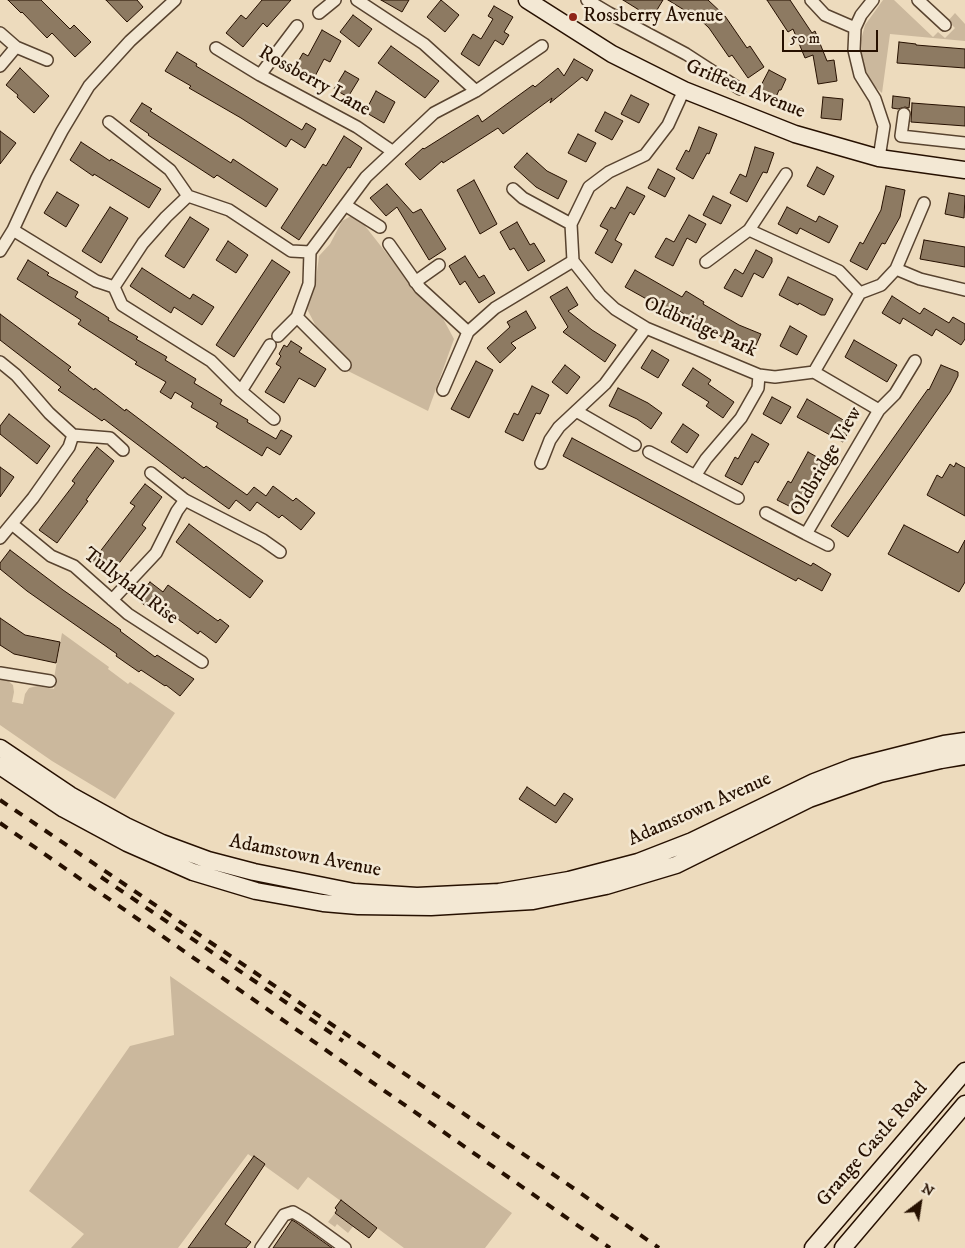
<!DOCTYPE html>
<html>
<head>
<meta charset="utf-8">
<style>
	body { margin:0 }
	#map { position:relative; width:965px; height:1248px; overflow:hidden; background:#eddbbd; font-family:"IM FELL DW Pica",serif }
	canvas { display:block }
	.north { position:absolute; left:895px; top:1178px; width:50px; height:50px; -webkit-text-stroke:4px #f3e8d4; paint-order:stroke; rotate:31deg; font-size:14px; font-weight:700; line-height:20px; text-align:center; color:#261000 }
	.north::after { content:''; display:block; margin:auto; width:18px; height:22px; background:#261000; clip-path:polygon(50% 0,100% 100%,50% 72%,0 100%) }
	.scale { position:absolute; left:782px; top:30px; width:96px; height:22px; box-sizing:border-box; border:2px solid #261000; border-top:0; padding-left:6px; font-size:15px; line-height:18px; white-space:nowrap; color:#261000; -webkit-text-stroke:4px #f3e8d4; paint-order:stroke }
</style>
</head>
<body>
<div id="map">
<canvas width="965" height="1248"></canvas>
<div class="north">N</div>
<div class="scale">50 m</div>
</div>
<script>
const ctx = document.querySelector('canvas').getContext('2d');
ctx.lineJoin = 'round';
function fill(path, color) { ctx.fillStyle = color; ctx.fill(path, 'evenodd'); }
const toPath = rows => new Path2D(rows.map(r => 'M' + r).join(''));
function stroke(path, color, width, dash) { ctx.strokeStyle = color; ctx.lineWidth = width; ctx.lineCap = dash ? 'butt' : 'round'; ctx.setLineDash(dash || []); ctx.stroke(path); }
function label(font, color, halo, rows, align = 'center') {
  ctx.font = font + ' "IM FELL DW Pica",serif'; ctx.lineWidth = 5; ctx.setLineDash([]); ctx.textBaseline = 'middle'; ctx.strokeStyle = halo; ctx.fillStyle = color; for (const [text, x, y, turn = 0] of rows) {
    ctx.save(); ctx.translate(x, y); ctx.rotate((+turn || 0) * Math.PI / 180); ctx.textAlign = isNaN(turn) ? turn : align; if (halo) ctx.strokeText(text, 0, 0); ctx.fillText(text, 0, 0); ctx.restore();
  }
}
const green = toPath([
	[883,0,894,0,933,37,938,32,945,38,955,28,948,21,955,13,965,24,965,41,890,34,882,93,872,84,862,62,861,40,865,25],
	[351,216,362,222,416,291,440,313,454,339,428,411,336,365,341,354,320,334,307,309,316,280,319,256,330,244,342,221],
	[62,633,109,667,108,669,128,684,130,682,175,713,115,799,52,761,0,725,0,679,7,680,13,685,14,692,12,702,23,704,25,694,29,688,37,686,54,689,56,678,54,678],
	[170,976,512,1213,485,1248,404,1248,357,1213,354,1225,348,1233,337,1224,335,1227,328,1222,335,1213,345,1221,353,1210,308,1177,298,1190,248,1154,178,1248,71,1248,84,1234,29,1191,130,1046,174,1035]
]);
const building = toPath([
	[8,0,41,0,70,29,74,25,91,42,75,57,52,33,47,38,22,12,21,13,8,0],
	[106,0,137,0,143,7,127,22,106,0],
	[262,0,291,0,267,27,263,23,243,47,226,33,241,15,246,19,262,0],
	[381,0,409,0,402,12,381,0],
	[441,0,459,15,445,32,427,17,441,0],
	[623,0,663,0,652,18,623,0],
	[668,0,708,0,725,16,747,48,750,46,764,67,748,78,732,55,729,57,709,28,691,11,689,13,668,0],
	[767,0,790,0,812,33,815,31,827,61,834,60,837,81,818,84,813,55,805,58,793,29,788,32,767,0],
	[494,6,513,17,504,32,509,35,503,45,495,40,479,66,461,54,473,34,481,39,493,19,488,16,494,6],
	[353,15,372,29,359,47,340,32,353,15],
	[322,30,341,41,330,62,324,59,311,84,291,74,303,53,308,56,322,30],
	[899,42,916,44,916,45,965,49,965,68,897,63,899,42],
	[391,46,439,81,425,98,378,63,391,46],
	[177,52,197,64,196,66,302,130,306,123,316,129,305,148,291,139,286,147,241,118,189,88,191,86,165,71,177,52],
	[574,59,593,70,587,81,582,77,550,103,552,98,503,134,498,128,443,163,442,161,420,180,405,164,423,148,424,149,478,115,482,122,533,85,535,87,558,68,564,76,574,59],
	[20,68,49,96,34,113,17,97,18,95,6,85,20,68],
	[769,70,786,79,781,90,779,90,774,102,757,93,769,70],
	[345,71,359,79,348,97,334,89,345,71],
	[376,91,395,102,384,123,365,112,376,91],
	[631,95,649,104,639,123,621,114,631,95],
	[893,96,910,98,909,108,905,107,898,109,892,108,893,96],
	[823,97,843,99,841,120,821,118,823,97],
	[142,103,152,109,150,111,231,163,233,159,278,189,266,207,217,175,214,178,148,135,149,134,130,121,142,103],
	[912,103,965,107,965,126,911,122,912,103],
	[605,112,623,121,612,140,595,131,605,112],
	[699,127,717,134,709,154,707,153,693,179,676,169,686,150,689,152,699,127],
	[0,131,16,143,0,164,0,131],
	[578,134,596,143,586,162,568,153,578,134],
	[344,136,362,148,350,168,348,167,299,240,281,228,323,164,326,166,344,136],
	[81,142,110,161,111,159,161,189,149,208,94,174,93,176,70,160,81,142],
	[755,147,774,153,767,173,763,172,747,202,730,193,740,174,746,177,755,147],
	[527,153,547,171,567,181,558,199,536,187,514,167,527,153],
	[817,167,834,176,824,195,807,186,817,167],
	[658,169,675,178,665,197,648,188,658,169],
	[474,180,497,224,480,234,457,190,474,180],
	[387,184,413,213,421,209,446,249,429,260,397,207,386,216,370,198,387,184],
	[886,186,905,190,900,217,885,244,882,243,867,270,850,261,860,242,863,244,881,210,886,186],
	[627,187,645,196,634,215,630,212,615,240,622,244,612,263,595,253,608,230,600,226,611,207,615,209,627,187],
	[57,192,79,205,66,227,44,213,57,192],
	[949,193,965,196,964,218,945,214,949,193],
	[713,196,731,205,721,224,703,215,713,196],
	[110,207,128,218,101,263,82,251,110,207],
	[787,207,816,222,819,216,838,226,829,243,800,228,797,234,778,224,787,207],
	[689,215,706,224,696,243,687,238,673,266,655,257,666,238,674,242,689,215],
	[190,217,209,229,184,268,165,256,190,217],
	[517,222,530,245,534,243,545,261,528,271,514,248,510,250,500,232,517,222],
	[924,240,965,247,965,267,920,259,924,240],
	[228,241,248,255,236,273,216,260,228,241],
	[756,250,772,258,772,262,763,278,754,273,742,297,724,288,735,269,743,274,756,250],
	[465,256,479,278,484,275,495,293,479,303,465,281,460,285,449,266,465,256],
	[28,260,49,273,47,275,78,292,75,297,109,318,108,320,138,337,136,339,167,357,165,360,196,379,194,383,222,400,220,404,248,420,247,422,276,439,281,430,292,436,280,455,267,447,262,456,216,427,218,423,191,407,193,403,175,392,171,399,160,392,166,382,135,364,137,362,78,324,81,320,17,279,28,260],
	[272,260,290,272,234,357,216,345,272,260],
	[142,268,190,299,193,294,214,307,202,325,174,307,171,313,130,286,142,268],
	[635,270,682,297,686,291,704,302,703,304,739,325,761,334,753,352,730,342,671,306,668,311,625,287,635,270],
	[788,277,833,299,825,315,821,315,799,303,798,305,779,295,788,277],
	[567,287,578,305,568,311,592,330,616,345,605,362,563,332,568,327,550,297,567,287],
	[892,296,920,314,924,308,949,323,953,317,965,324,965,339,961,345,936,329,932,336,903,318,900,324,882,313,892,296],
	[526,311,536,328,511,343,516,348,500,363,487,348,510,327,507,322,526,311],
	[0,314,71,367,68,370,94,390,95,388,125,411,126,409,204,468,206,466,247,495,254,487,266,496,273,486,293,501,296,498,315,513,301,530,282,515,279,518,257,502,250,511,236,500,229,509,184,477,183,479,104,419,102,421,58,390,61,387,0,340,0,314],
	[790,326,807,336,797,355,780,346,790,326],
	[854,340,897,365,887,382,845,357,854,340],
	[291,341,302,348,299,352,326,369,315,387,299,378,284,403,265,392,281,367,276,364,281,356,279,354,284,345,287,347,291,341],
	[652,350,669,360,658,378,641,368,652,350],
	[476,361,493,370,469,418,451,409,476,361],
	[565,365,580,377,567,394,552,382,565,365],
	[941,365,958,372,958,376,950,392,848,537,831,526,928,389,929,390,941,365],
	[693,368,711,380,708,384,734,402,723,418,706,406,709,402,682,385,693,368],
	[532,386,549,395,540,414,536,413,523,441,505,432,514,413,518,415,532,386],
	[618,388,648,403,662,413,651,429,637,419,609,406,618,388],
	[772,397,791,407,781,424,763,414,772,397],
	[807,399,852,425,843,442,797,417,807,399],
	[9,414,50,446,37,464,0,434,0,426,9,414],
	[683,424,699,435,687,453,671,442,683,424],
	[752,434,769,444,758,463,755,461,742,485,725,476,735,457,738,459,752,434],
	[572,438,811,566,813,563,831,574,822,591,798,578,796,581,563,456,572,438],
	[97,447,114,461,86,500,88,501,57,543,39,530,75,483,72,481,97,447],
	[808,452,824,461,824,465,815,480,812,479,795,509,777,500,788,481,791,483,808,452],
	[956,463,965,468,965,516,927,495,937,475,942,478,950,464,954,467,956,463],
	[0,467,14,477,0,497,0,467],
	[145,484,162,497,142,525,146,528,110,575,92,562,135,506,130,503,145,484],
	[189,524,263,581,250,598,176,542,189,524],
	[904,525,958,553,965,540,965,582,959,592,888,554,904,525],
	[10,550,63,590,121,630,120,631,143,648,155,657,157,655,194,679,180,696,166,685,165,686,141,670,139,672,126,663,116,656,117,654,27,591,0,569,0,563,10,550],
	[150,582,163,592,168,585,218,621,220,619,229,626,216,643,200,631,198,634,151,599,146,606,136,599,150,582],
	[0,618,25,635,60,642,56,663,14,654,0,645,0,618],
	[527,787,555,806,564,793,573,799,556,823,519,799,527,787],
	[254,1156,265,1164,225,1224,251,1242,246,1248,188,1248,254,1156],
	[341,1200,377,1228,369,1238,335,1213,337,1210,335,1208,341,1200],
	[292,1220,297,1223,332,1248,273,1248,292,1220]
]);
const street = toPath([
	[357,0,424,44,476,91],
	[587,0,609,13,686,54,740,89],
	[811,0,825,15,855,28],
	[873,0,861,15,855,28,854,50,860,75,875,99,884,126,879,158],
	[918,0,945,25],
	[319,13,335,0],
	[0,33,16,47,47,60],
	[216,48,260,75,357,127,392,151],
	[0,66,16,47],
	[260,75,297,26],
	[684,90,668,125,645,155,609,172,589,187,571,224,573,261,600,295,615,309,646,328,759,375,775,377,814,372,860,293],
	[904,114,901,136,965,143],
	[109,122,170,170,188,196],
	[513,189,523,198,571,224],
	[345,205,380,227],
	[13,230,96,281,114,287,143,243,166,217,188,196,229,210,291,251,310,252,366,177,434,113,476,91,542,46],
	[749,230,839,271,860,293],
	[389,244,420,288,468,332],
	[0,251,13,230,37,178,62,131,89,86,130,41,175,0],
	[310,252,309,284,297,317,345,365],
	[706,262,749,230,786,174],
	[896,269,920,279,965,290],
	[415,282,439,265],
	[114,287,122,305,211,361,241,391,274,419],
	[860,293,881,285,896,269,924,203],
	[278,336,297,317],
	[0,362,16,375,49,413,73,435,110,438,123,450],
	[814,372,879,410,895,394,915,361],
	[443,390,468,332,495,308,573,261],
	[241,391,270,345],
	[576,411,635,445],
	[649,452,738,498],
	[541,463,550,440,559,427,605,384,646,328],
	[151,473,185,500,263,540,280,552],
	[695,476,706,459,741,418,758,388,759,375],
	[766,513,806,534],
	[12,524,51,556,74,566,128,614,202,662],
	[0,538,33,498,69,447,73,435],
	[828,545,806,534,879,410],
	[112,600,156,553,177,511,185,500],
	[0,673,50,681],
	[261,1248,284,1215,293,1212,305,1219,345,1248]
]);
const secondary = toPath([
	[527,0,612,54,684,90,795,134,879,158,965,170],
	[0,748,70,795,126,826,162,843,208,860,254,872,354,892,417,896,499,892,569,880,638,862,692,841,814,782,853,767,944,744,965,741],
	[0,766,64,809,127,843,193,872,256,891,323,903,358,906,431,907,533,901,606,886,676,865,809,799,880,774,941,760,965,756],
	[813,1248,965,1071],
	[843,1248,965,1104]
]);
const rail = toPath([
	[0,800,566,1183,659,1248],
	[0,823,610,1248],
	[101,877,343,1041]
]);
const markers = [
	[573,17,5,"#8f2418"]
];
const poiNames = [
	["Rossberry Avenue",583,17]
];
const streetNames = [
	["Rossberry Lane",314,82,29],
	["Griffeen Avenue",745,90,22],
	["Oldbridge Park",700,328,24],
	["Oldbridge View",827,462,-60],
	["Tullyhall Rise",130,587,37],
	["Adamstown Avenue",700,810,-24],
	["Adamstown Avenue",305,857,11],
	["Grange Castle Road",873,1145,-49]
];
fill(green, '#cbb89d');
fill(building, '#8d7a62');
stroke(building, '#261000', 1);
stroke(street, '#58432f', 14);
stroke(secondary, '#261000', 19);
stroke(street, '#f3e8d4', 11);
stroke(secondary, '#f3e8d4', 16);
stroke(rail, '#261000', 4, [9, 9]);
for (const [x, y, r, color] of markers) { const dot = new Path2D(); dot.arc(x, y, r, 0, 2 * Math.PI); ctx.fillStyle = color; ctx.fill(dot); stroke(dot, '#f3e8d4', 2); }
label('20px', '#261000', '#f3e8d4', poiNames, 'left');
label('20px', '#261000', '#f3e8d4', streetNames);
</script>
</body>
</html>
